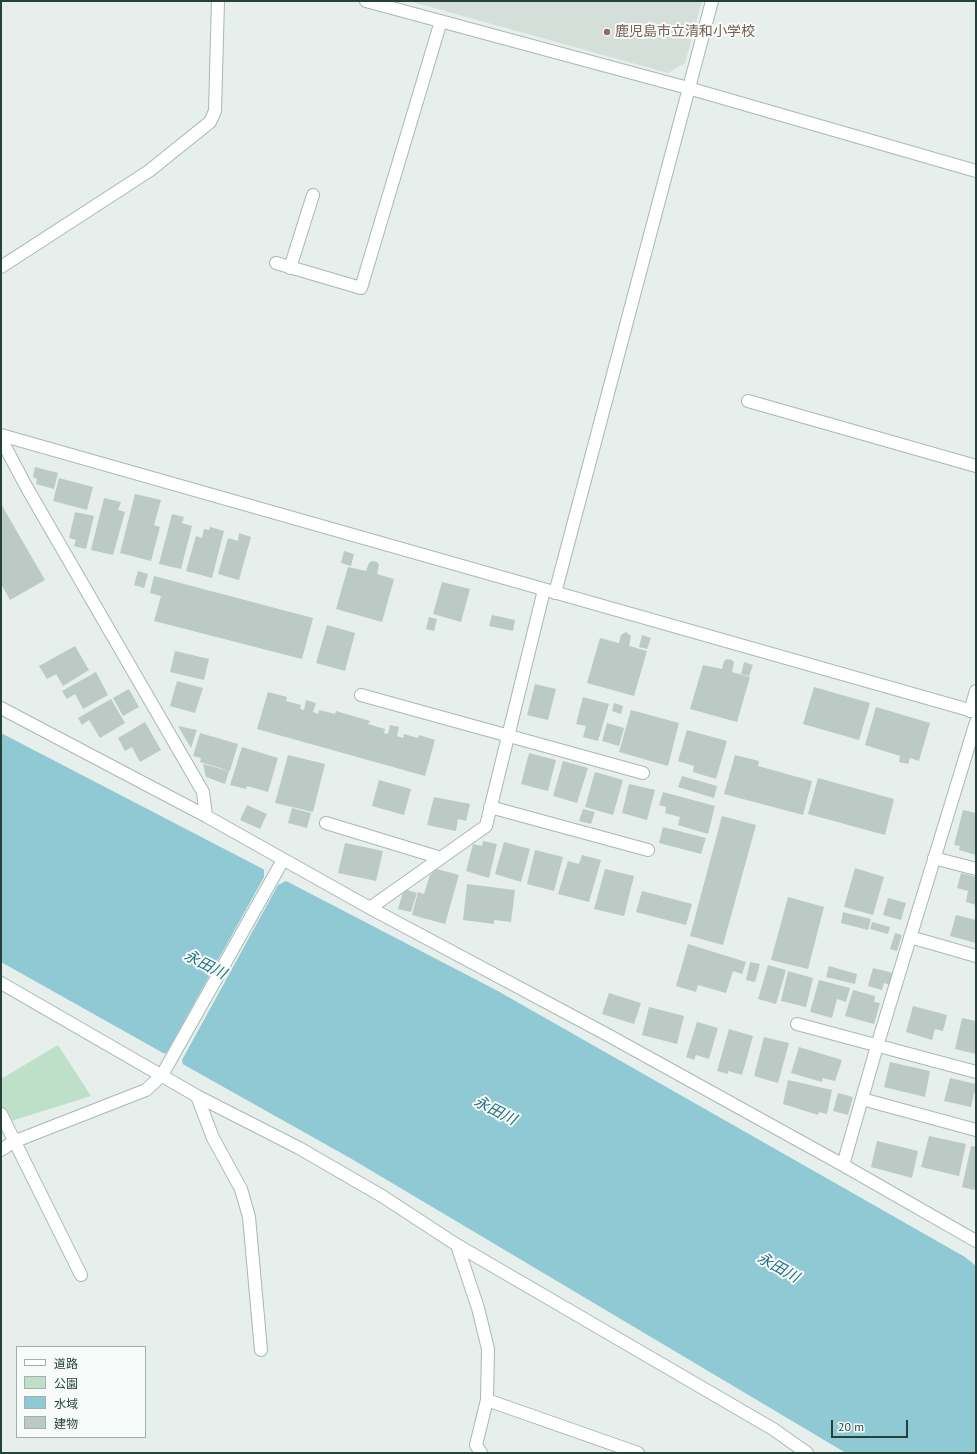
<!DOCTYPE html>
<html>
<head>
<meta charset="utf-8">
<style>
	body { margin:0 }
	#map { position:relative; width:977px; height:1454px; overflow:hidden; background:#e6efeb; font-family:"PT Sans","Noto Sans JP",sans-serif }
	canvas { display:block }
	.frame { position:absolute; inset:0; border:2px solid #24423a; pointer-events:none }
	.legend { position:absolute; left:16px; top:1346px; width:130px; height:92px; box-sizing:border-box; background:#f7fbf9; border:1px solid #a3b1ad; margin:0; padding:5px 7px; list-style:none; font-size:12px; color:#24423a }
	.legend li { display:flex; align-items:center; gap:8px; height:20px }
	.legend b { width:20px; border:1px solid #a3b1ad }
	.scale { position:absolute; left:831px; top:1420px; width:77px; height:18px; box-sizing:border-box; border:2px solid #24423a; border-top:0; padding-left:5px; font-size:12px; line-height:14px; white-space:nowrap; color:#24423a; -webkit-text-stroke:3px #f7fbf9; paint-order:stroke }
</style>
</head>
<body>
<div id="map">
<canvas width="977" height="1454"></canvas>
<div class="frame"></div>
<ul class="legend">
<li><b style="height:5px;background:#fff"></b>道路</li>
<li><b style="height:11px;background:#bfe0c8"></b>公園</li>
<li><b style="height:11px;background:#8ec9d4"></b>水域</li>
<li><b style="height:11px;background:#bbcac4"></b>建物</li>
</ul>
<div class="scale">20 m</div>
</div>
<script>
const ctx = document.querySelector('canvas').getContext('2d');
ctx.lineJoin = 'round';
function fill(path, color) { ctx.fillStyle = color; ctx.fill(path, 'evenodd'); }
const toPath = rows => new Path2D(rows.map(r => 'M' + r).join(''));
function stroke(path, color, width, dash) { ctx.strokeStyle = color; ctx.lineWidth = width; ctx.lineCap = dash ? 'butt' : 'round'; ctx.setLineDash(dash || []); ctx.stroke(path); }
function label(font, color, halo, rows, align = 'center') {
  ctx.font = font + ' "PT Sans","Noto Sans JP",sans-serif'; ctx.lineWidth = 4; ctx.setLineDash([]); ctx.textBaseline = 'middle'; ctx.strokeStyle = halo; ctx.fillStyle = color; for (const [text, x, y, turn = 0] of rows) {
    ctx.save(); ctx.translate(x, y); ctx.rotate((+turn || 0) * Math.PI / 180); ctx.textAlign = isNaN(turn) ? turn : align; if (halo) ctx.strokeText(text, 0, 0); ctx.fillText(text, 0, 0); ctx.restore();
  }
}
const built = toPath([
	[409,1,702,1,685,63,668,73]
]);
const green = toPath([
	[58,1045,91,1096,8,1122,1,1104,1,1079]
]);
const water = toPath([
	[1,733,496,990,965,1257,976,1266,976,1453,846,1453,350,1158,1,962]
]);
const pier = toPath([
	[264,868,288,880,278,885,182,1060,183,1066,163,1055,167,1052,264,877]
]);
const building = toPath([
	[35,467,58,473,54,489,36,484,37,479,33,477],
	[59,478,93,487,87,510,53,501],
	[135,494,161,500,154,525,160,527,151,561,120,553],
	[104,498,121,502,118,510,125,512,113,555,91,550],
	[1,504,45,580,10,600,1,584],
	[75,512,94,516,86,549,74,546,76,540,69,538],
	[172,514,184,517,182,523,192,526,181,569,159,564],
	[210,527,224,531,212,578,186,571,196,536,202,538,204,529,209,530],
	[239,533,251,537,239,580,218,574,228,538,238,541],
	[344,551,354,554,351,566,341,563],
	[372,561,377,562,379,565,377,574,394,579,382,622,336,609,348,567,366,571,369,563],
	[138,571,148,574,144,588,134,585],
	[154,576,313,618,302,659,154,621,161,596,150,593],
	[442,582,470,589,461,622,433,614],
	[492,615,515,620,513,631,489,626],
	[429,617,437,619,434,631,426,629],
	[327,625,355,633,345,671,316,663],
	[626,632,631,636,629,646,647,651,634,696,587,683,600,638,619,643,621,635],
	[642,635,651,638,647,649,639,647],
	[75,646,89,670,63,686,56,674,47,679,39,666],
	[175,651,209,659,204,680,170,672],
	[727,659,732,660,734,663,732,672,750,677,737,722,690,709,703,665,722,669,724,661],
	[744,662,753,665,749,676,741,674],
	[96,672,108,695,83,709,75,694,67,699,62,691],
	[177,681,203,688,195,713,170,706],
	[535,684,556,689,548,720,527,715],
	[814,687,870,703,859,740,803,724],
	[129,689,139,707,123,716,113,698],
	[268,692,287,697,286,701,301,705,300,709,304,710,306,700,316,703,313,712,318,714,319,710,335,714,336,711,370,721,368,724,385,729,384,733,388,734,390,725,399,727,397,736,403,738,404,734,418,738,419,735,435,740,425,776,257,729],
	[583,697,609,704,598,741,583,737,586,726,576,724],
	[111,699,125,723,100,738,89,720,82,725,78,718],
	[614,703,623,706,621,714,612,711],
	[876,707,930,723,919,761,910,758,908,764,899,762,900,756,865,745],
	[631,710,679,723,668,766,619,752],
	[145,722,161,750,140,762,132,747,125,751,118,738],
	[607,723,624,728,619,746,602,741],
	[178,726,197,730,191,748],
	[687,730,727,741,716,779,693,772,694,766,678,761],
	[200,733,238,744,230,771,200,762,201,758,193,756],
	[242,747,278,758,268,792,247,786,246,789,230,785],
	[529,753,556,760,548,791,521,784],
	[288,755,325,764,313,812,275,803],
	[735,755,759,761,758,766,812,781,803,815,724,794],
	[563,761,588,768,577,803,553,796],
	[203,764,229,771,225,784,206,777],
	[595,772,623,780,613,815,585,807],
	[682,776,717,786,714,798,678,787],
	[818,778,894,799,885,835,808,814],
	[379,780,411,789,404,815,372,806],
	[629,784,655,790,647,820,622,813],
	[663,792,715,806,708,834,678,825,680,817,665,813,666,807,659,805],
	[434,797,470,804,466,821,458,819,456,831,427,825],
	[247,805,267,814,260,829,240,820],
	[292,808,311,813,307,828,288,823],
	[583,809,595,812,591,824,579,821],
	[963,810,976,813,976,855,959,850,960,846,954,845],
	[722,816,756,825,723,945,690,936],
	[663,827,706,838,701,854,659,843],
	[483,841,497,844,489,878,466,871,473,844,482,846],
	[504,842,530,849,521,882,495,874],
	[345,843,383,851,376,881,338,873],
	[535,850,563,857,554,891,527,884],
	[582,855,601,860,589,902,558,894,568,861,579,864],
	[855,868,884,877,873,915,844,907],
	[437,869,459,875,445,924,412,915,418,892,424,894,430,875],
	[605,869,634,876,624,916,594,909],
	[961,873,976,877,976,905,966,902,968,891,957,888],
	[467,884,515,890,511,922,494,920,494,924,463,920],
	[404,889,417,893,411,912,398,909],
	[642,891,692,904,686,925,636,912],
	[788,897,824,907,808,969,771,960],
	[888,898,906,903,901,920,883,915],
	[843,912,871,919,868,930,841,923],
	[956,915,976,920,976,943,950,936],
	[872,922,890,927,888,934,870,929],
	[895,933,902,935,897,951,890,949],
	[688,944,746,962,742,974,733,971,726,993,698,985,696,992,676,986],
	[750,962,760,964,755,982,746,980],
	[768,965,786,970,776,1004,758,999],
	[829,966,857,974,855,984,826,977],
	[873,968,893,973,890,985,884,983,882,990,868,986],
	[788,971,813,978,806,1007,781,1001],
	[819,980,850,988,846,1002,837,999,832,1018,810,1012],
	[853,990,875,996,874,1002,880,1003,874,1024,845,1016],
	[609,993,641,1003,634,1024,602,1014],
	[913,1006,947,1015,943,1031,935,1029,932,1040,906,1032],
	[649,1007,684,1016,677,1044,642,1035],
	[962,1018,976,1021,976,1054,955,1049],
	[697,1022,718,1028,709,1059,696,1055,694,1060,686,1057],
	[729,1029,753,1036,742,1075,728,1071,728,1074,717,1071],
	[764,1037,789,1043,778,1083,754,1076],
	[799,1047,842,1060,835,1081,823,1078,822,1082,791,1073],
	[890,1062,930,1071,925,1097,884,1087],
	[950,1078,976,1084,976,1093,974,1093,971,1107,944,1101],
	[788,1080,832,1090,827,1114,819,1112,818,1115,783,1104],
	[838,1093,853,1097,848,1115,833,1111],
	[929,1136,966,1144,959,1176,921,1167],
	[877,1141,918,1151,912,1178,871,1167],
	[971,1146,976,1147,976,1186,974,1190,962,1187]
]);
const minor = toPath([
	[366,1,688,88,976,171],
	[276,263,361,288,441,21],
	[1,267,149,171,210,122,215,111,218,1],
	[290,268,313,195],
	[748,401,976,466],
	[1,439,27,488,203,792,206,816],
	[555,593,712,1],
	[361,695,643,773],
	[1,708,206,816,370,908,606,1034,843,1165,976,1241],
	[970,711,976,691],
	[490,807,648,850],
	[326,823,441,858],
	[934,858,976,869],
	[370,908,486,826,544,590],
	[910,937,976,956],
	[1,983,197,1096,299,1148,382,1196,457,1245,773,1429,807,1453],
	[797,1024,976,1072],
	[197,1096,213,1138,241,1189,249,1217,261,1350],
	[862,1099,976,1130],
	[1,1114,81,1275],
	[1,1150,13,1142,146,1090,162,1075,283,860],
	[843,1165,877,1046,976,722],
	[457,1245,478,1308,488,1349,487,1400,476,1445,481,1453],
	[487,1400,638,1453]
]);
const tertiary = toPath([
	[1,435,976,712]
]);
const markers = [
	[607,32,4,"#8d6e63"]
];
const educationNames = [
	["鹿児島市立清和小学校",615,32]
];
const waterNames = [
	["永田川",205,965,27],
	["永田川",495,1111,27],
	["永田川",778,1268,29]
];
fill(built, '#d4dfda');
fill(green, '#bfe0c8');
fill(water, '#8ec9d4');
fill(pier, '#e6efeb');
fill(building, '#bbcac4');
stroke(minor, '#a8b8b2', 14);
stroke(tertiary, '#a8b8b2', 14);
stroke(minor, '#fff', 12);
stroke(tertiary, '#fff', 12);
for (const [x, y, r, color] of markers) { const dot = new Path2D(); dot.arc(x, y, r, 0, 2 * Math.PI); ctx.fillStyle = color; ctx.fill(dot); stroke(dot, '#f7fbf9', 1.5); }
label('14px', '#785e54', '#f7fbf9', educationNames, 'left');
label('italic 15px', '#1c6f80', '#f7fbf9', waterNames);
</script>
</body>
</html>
